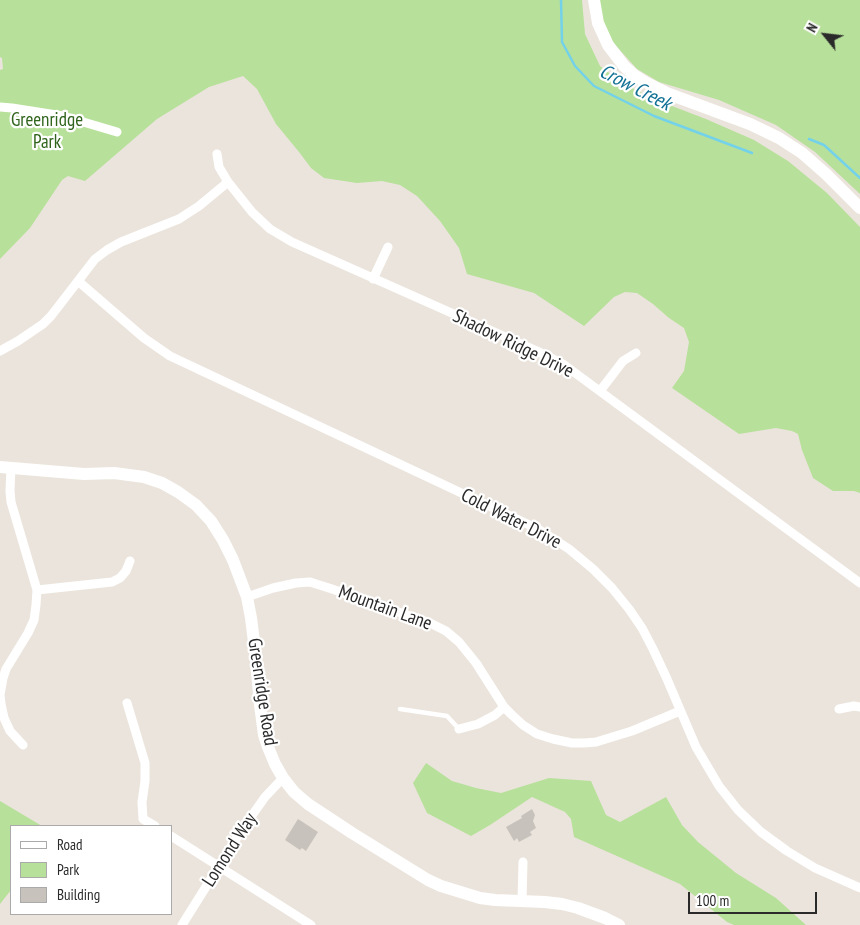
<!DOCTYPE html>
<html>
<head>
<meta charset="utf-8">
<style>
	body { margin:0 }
	#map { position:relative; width:860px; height:925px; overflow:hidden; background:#ebe4dc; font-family:"PT Sans Narrow",sans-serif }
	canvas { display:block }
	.legend { position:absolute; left:10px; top:825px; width:162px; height:90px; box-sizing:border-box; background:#fff; border:1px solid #aaa; margin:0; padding:6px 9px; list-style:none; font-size:15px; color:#2a2a2a }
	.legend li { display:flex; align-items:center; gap:10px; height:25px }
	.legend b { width:25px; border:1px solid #aaa }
	.north { position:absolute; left:800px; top:10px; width:50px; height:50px; -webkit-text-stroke:4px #fff; paint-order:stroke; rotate:299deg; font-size:14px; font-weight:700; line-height:20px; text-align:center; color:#2a2a2a }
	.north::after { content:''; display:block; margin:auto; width:18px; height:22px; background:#2a2a2a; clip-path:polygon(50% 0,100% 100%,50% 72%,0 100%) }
	.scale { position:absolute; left:688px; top:892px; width:129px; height:22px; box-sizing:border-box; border:2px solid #2a2a2a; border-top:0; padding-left:6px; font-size:15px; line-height:18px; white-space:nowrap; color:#2a2a2a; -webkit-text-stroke:4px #fff; paint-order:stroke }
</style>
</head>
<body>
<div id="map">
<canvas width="860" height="925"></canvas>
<ul class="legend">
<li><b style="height:6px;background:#fff"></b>Road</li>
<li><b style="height:14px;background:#b7e09a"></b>Park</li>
<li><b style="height:14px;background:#c7c2bb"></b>Building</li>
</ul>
<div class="north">N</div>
<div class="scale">100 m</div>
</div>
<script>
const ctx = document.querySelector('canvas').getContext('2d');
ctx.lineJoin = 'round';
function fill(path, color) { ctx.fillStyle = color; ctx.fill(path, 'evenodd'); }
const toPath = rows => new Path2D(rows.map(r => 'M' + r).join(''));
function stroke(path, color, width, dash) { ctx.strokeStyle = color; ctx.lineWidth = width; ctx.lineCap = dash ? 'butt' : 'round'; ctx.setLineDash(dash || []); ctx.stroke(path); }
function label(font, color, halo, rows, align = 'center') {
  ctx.font = font + ' "PT Sans Narrow",sans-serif'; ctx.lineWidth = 4.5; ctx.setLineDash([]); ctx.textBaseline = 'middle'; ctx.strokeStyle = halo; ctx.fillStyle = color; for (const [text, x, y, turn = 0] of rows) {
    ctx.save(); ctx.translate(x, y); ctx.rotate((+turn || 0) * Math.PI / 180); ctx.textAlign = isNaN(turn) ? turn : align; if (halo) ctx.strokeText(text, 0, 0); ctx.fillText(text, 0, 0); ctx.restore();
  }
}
const green = toPath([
	[0,0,582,0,585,34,600,66,621,82,651,98,706,119,754,140,788,161,827,193,860,227,860,493,854,491,833,491,813,478,802,450,798,434,792,431,776,428,739,434,672,388,684,371,689,342,684,328,669,318,653,304,637,293,625,292,614,297,584,326,534,293,467,274,459,248,440,221,417,196,400,185,382,181,357,183,324,178,311,168,299,152,276,124,257,89,243,76,209,87,157,119,85,181,68,176,62,180,30,228,0,259,0,70,3,69,2,58,0,57],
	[597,0,860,0,860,194,815,152,776,125,719,100,659,82,637,69,608,37],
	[426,763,452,781,476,788,501,793,549,778,591,781,606,815,620,822,666,797,682,825,698,842,736,873,776,898,806,925,734,925,727,922,680,884,574,837,571,819,565,812,532,797,490,825,471,836,427,813,413,783],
	[0,801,42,826,11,826,11,890,0,904]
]);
const stream = toPath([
	[561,0,562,42,575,66,594,86,654,116,752,153],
	[809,139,824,145,860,178]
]);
const building = toPath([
	[532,809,535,815,533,821,536,828,530,832,532,835,519,842,517,838,514,841,506,827,522,818,521,816],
	[298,819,318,832,306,851,302,848,300,850,285,840]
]);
const lane = toPath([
	[400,709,447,716,459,729]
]);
const street = toPath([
	[0,107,12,108,63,116,117,132],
	[217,154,219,167,228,182,252,212,270,229,292,242,537,351,563,364,860,583],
	[373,279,388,247],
	[78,281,144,338,170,356,538,529,569,549,593,569,612,588,629,609,642,628,653,649,667,679,696,747,719,786,738,810,761,832,787,851,815,868,860,888],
	[0,351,18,341,43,324,51,316,95,259,107,250,121,242,179,219,199,206,228,182],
	[600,391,623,361,636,353],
	[11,468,10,491,11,502,37,590,36,605,34,620,28,633,6,669,3,678,0,695,1,704,4,718,10,731,23,745],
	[37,590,112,582,120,578,126,571,130,561],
	[247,597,273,588,296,583,310,582,332,589,430,623,446,631,459,642,476,663,504,707,512,715,523,725,537,734,553,739,572,743,584,743,596,742,632,731,680,711],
	[127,703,145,763,145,781,142,802,143,819,155,826],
	[839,709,854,706,860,707],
	[459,729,478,724,495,715,504,707],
	[171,836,311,925],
	[522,901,523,862],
	[182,925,241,831,265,797,283,778]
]);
const secondary = toPath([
	[594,0,598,23,608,45,624,66,634,75,645,82,669,94,750,124,779,138,802,153,826,174,860,208],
	[0,467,84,474,114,473,144,477,162,483,178,492,196,505,211,521,223,540,233,560,247,597,251,618,255,650,260,705,264,735,268,747,275,764,283,778,294,792,308,804,352,833,428,880,441,886,480,898,495,900,545,902,562,904,578,908,605,918,619,925]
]);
const parkNames = [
	["Greenridge",47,121],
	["Park",47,143]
];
const streetNames = [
	["Shadow Ridge Drive",513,344,26],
	["Cold Water Drive",511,519,27],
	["Mountain Lane",385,608,20],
	["Greenridge Road",262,692,81],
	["Lomond Way",230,850,-57]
];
const waterNames = [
	["Crow Creek",635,88,27]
];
fill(green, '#b7e09a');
stroke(stream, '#73d2ea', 2.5);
fill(building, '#c7c2bb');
stroke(lane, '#fff', 4.5);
stroke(street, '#fff', 9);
stroke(secondary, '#fff', 12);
label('19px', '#30641c', '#fff', parkNames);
label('19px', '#2a2a2a', '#fff', streetNames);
label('italic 20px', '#127195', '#fff', waterNames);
</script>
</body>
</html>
